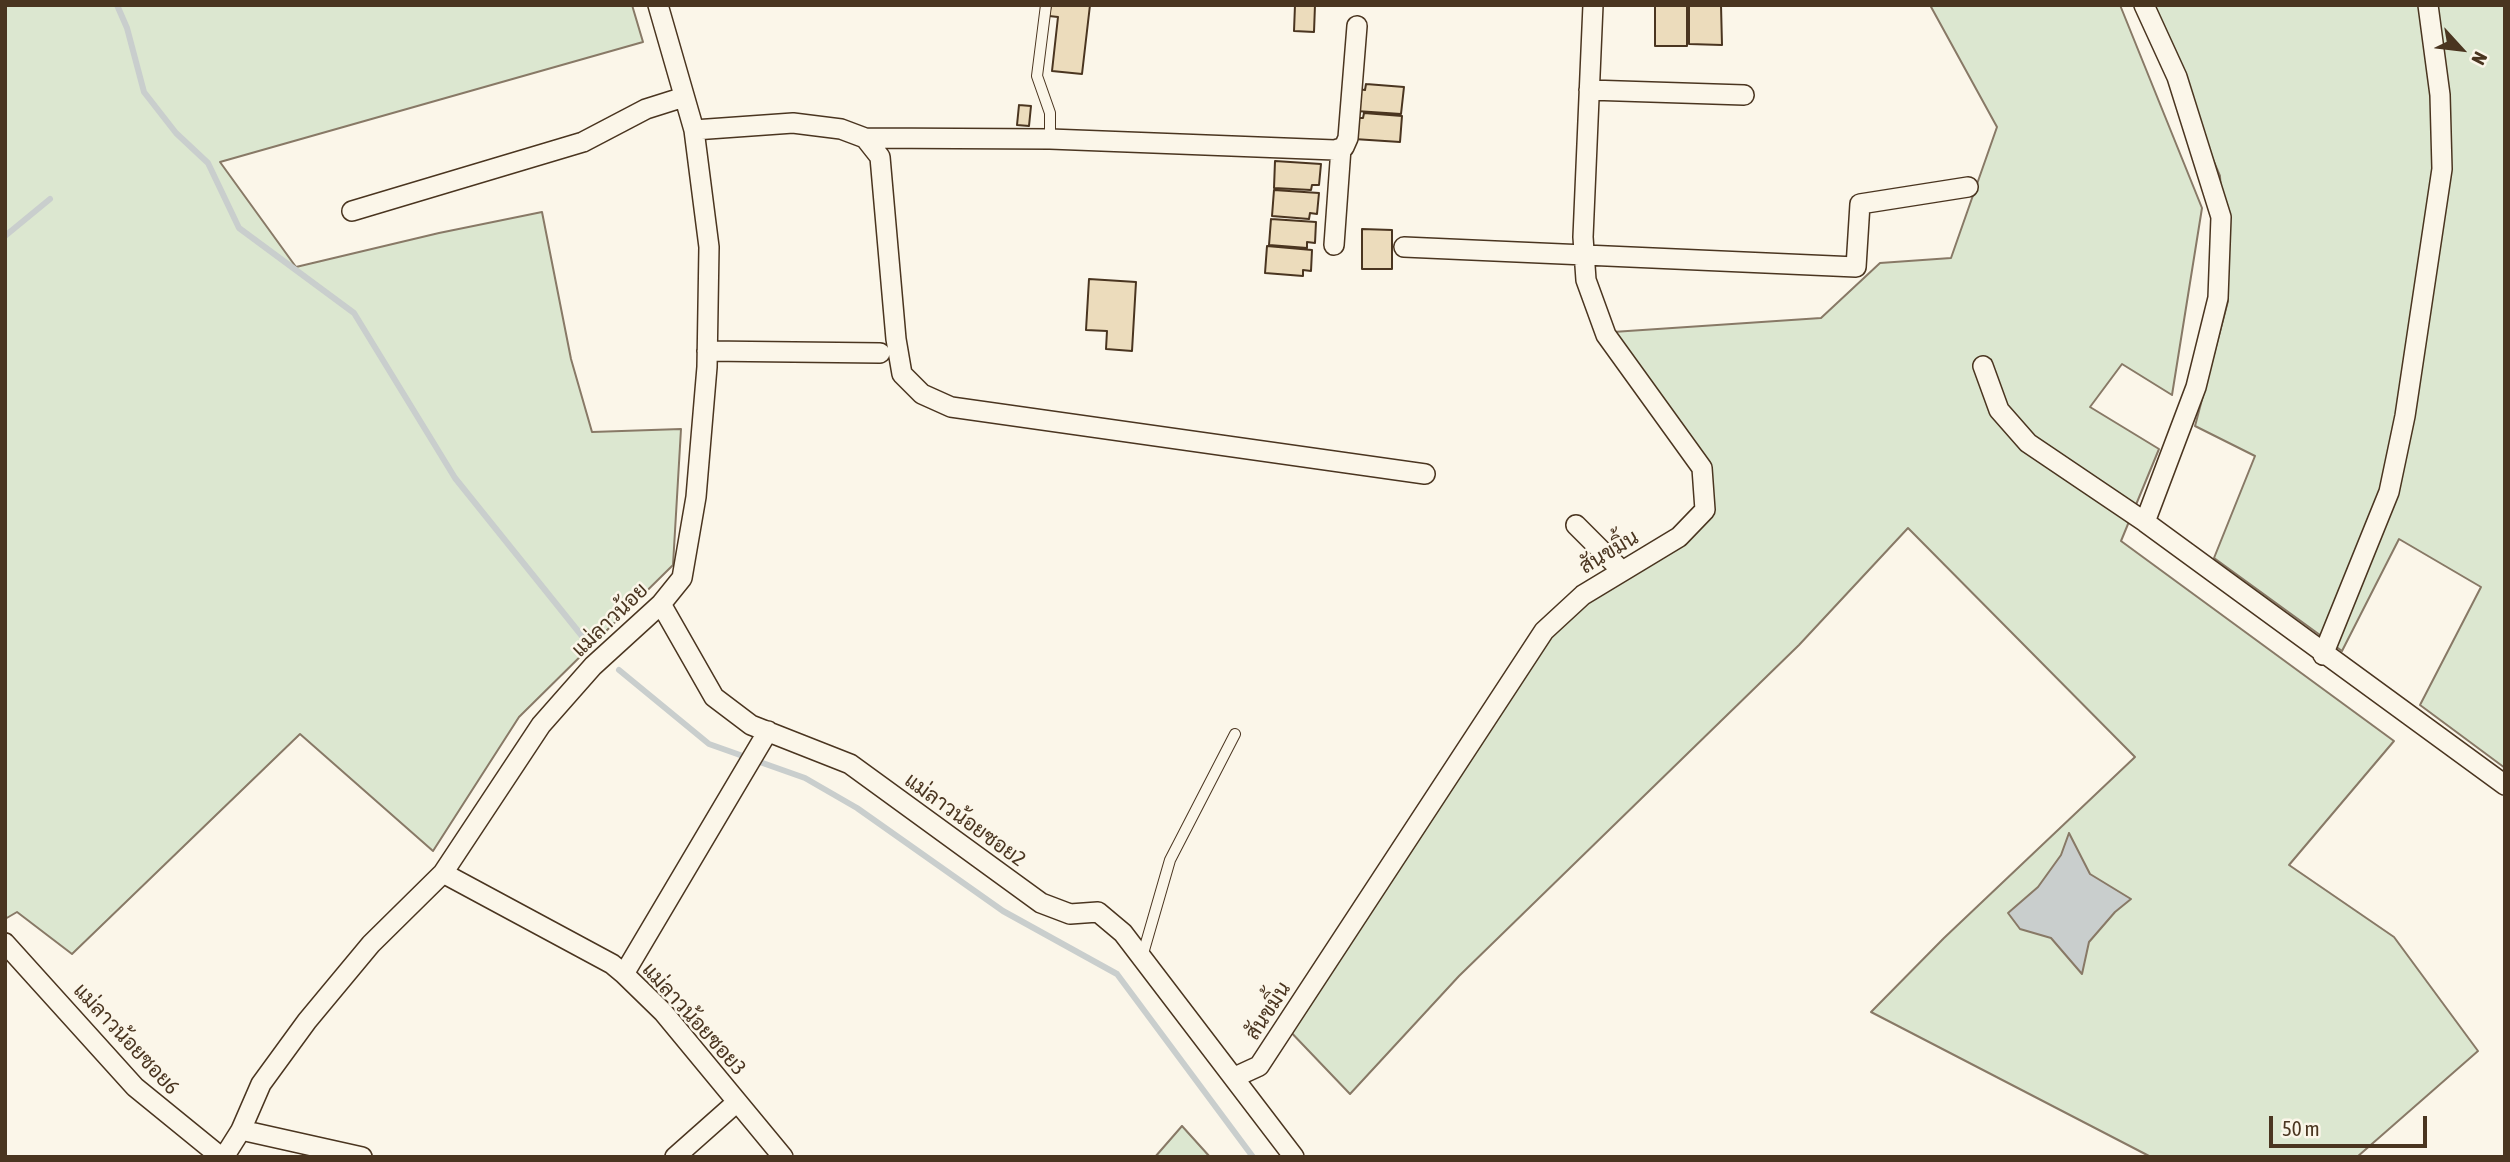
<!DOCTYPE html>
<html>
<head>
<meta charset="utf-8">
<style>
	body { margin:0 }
	#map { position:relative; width:2510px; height:1162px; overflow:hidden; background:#fbf6e9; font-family:"Asap Condensed",sans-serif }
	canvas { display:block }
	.frame { position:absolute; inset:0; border:7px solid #4a3520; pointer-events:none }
	.north { position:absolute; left:2426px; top:14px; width:70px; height:70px; -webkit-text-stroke:5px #fbf6e9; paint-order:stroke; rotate:117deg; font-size:19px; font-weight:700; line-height:28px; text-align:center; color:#4a3520 }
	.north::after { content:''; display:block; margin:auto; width:24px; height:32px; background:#4a3520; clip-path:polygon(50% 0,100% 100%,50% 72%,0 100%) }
	.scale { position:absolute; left:2269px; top:1116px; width:158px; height:32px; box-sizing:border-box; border:4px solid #4a3520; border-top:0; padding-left:9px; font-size:21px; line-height:24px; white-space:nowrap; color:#4a3520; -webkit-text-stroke:5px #fbf6e9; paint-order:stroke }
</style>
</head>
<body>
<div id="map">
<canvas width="2510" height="1162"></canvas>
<div class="frame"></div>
<div class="north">N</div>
<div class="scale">50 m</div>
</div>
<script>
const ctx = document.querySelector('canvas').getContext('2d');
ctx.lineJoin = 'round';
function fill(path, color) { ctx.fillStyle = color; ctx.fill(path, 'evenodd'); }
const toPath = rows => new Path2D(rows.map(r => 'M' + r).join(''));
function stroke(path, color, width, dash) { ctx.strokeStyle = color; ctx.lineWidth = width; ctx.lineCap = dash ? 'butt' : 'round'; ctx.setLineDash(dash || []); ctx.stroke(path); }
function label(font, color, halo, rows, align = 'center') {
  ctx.font = font + ' "Asap Condensed",Sarabun,sans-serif'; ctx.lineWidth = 5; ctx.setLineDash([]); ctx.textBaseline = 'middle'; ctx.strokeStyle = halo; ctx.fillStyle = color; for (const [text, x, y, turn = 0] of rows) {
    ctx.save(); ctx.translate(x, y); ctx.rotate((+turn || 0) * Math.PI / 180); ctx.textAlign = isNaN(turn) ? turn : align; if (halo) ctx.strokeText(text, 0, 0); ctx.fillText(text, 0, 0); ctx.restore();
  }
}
const green = toPath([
	[5,5,632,5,643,42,220,162,296,267,439,233,542,212,571,359,592,432,681,429,673,565,519,717,433,851,300,734,72,954,17,912,5,919,5,5],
	[1930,5,2120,5,2202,208,2172,395,2122,364,2090,407,2159,449,2121,541,2394,741,2289,865,2394,937,2478,1051,2357,1157,2151,1157,1871,1012,1944,938,2135,757,1908,528,1799,645,1459,976,1350,1094,1285,1026,1544,631,1705,510,1702,468,1598,333,1821,318,1880,263,1951,258,1997,127,1930,5],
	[2147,5,2505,5,2505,768,2420,705,2481,587,2399,539,2342,651,2214,558,2255,456,2195,426,2228,301,2220,176,2147,5],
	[1182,1126,1210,1157,1155,1157,1182,1126]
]);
const water = toPath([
	[2069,833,2090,874,2131,899,2115,912,2089,942,2082,974,2051,938,2020,929,2008,913,2038,887,2061,855,2069,833]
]);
const stream = toPath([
	[117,5,127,28,144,92,176,133,208,163,239,228,354,313,455,478,586,641],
	[5,236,50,199],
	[619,670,709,744,805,778,857,808,1003,911,1117,974,1253,1157]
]);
const building = toPath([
	[1051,5,1090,5,1082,74,1052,71,1058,17,1049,16,1051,5],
	[1295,5,1315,5,1314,32,1294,31,1295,5],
	[1655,5,1687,5,1687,46,1655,46,1655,5],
	[1689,5,1721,5,1722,45,1689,44,1689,5],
	[1366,84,1404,87,1401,114,1356,111,1358,89,1365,90,1366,84],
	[1019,105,1031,106,1029,126,1017,125,1019,105],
	[1364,113,1402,116,1400,142,1354,139,1356,118,1363,118,1364,113],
	[1275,161,1321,164,1319,185,1312,185,1311,190,1274,188,1275,161],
	[1274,190,1319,193,1317,214,1310,213,1309,219,1272,216,1274,190],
	[1271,219,1316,222,1315,243,1307,242,1307,248,1269,245,1271,219],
	[1362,229,1392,230,1392,269,1362,269,1362,229],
	[1267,246,1312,250,1311,271,1303,270,1303,276,1265,273,1267,246],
	[1089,279,1136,282,1132,351,1106,349,1107,331,1086,330,1089,279]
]);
const service = toPath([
	[1046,5,1037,76,1050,113,1050,139],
	[1142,957,1170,860,1235,734]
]);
const minor = toPath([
	[2144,5,2177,77,2221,217,2218,298,2196,387,2145,522],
	[1589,90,1744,95],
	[694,130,793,123,841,129,865,138,880,157,896,339,902,374,922,394,951,407,1425,474],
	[865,138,1050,139,1335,150,1344,147,1348,138,1357,26],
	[352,211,583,142,646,109,684,97],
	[1334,245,1341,148],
	[1404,247,1856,267,1860,204,1968,187],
	[707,351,880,353],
	[1983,366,1999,410,2028,443,2145,522,2505,785],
	[1576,525,1622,571],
	[661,604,714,697,751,725,850,764,1041,903,1070,914,1098,912,1123,933,1294,1157],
	[2323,655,2389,492,2405,416,2442,169,2440,95,2428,5],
	[443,873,612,964,624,974,663,1012,783,1157],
	[5,943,135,1087,221,1157],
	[624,974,768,731],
	[1235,1077,1259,1066,1544,631,1583,595,1679,537,1705,510,1702,468,1606,335,1586,280,1583,237,1593,5],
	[241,1130,362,1157],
	[224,1157,241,1130,261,1084,307,1021,371,944,443,873,541,725,593,666,661,604,682,578,696,497,707,367,709,247,694,130,658,5],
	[675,1157,737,1102]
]);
const streetNames = [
	["สันขมิ้น",1609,552,-31],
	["แม่ลาวน้อย",610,620,-44],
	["แม่ลาวน้อยซอย2",965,820,36],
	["สันขมิ้น",1268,1011,-57],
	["แม่ลาวน้อยซอย3",694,1019,48],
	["แม่ลาวน้อยซอย6",126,1039,47]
];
fill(green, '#dce7d0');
stroke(green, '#887966', 2);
fill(water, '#c9cecd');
stroke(water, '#887966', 2);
stroke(stream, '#c9cecd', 6);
fill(building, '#ecdcbc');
stroke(building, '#4a3520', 2);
stroke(service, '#4a3520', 12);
stroke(minor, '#4a3520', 22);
stroke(service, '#fbf6e9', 10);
stroke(minor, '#fbf6e9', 19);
label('21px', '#4a3520', '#fbf6e9', streetNames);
</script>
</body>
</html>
